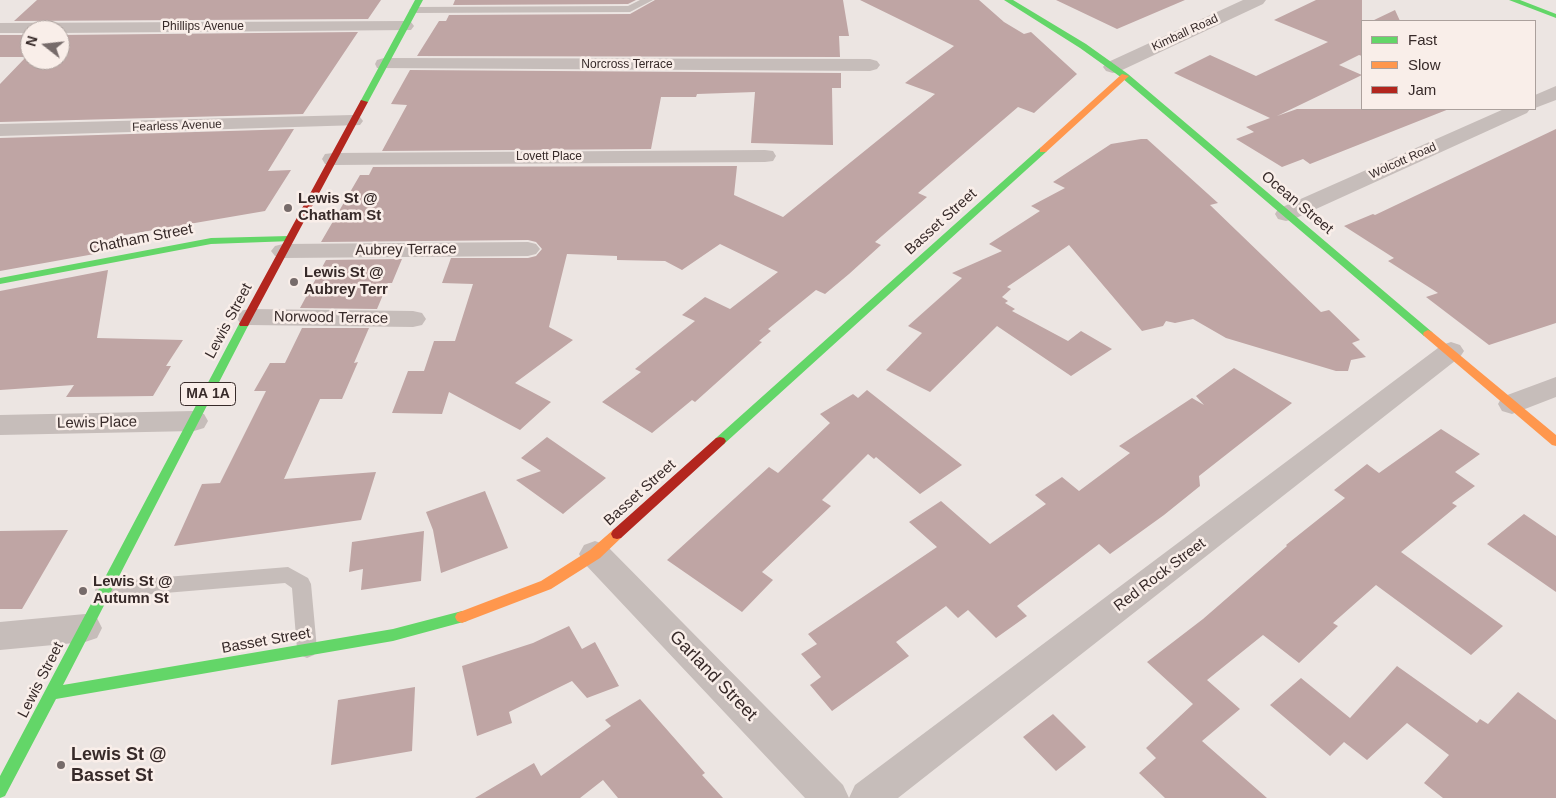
<!DOCTYPE html>
<html>
<head>
<meta charset="utf-8">
<style>
	body { margin:0 }
	#map { position:relative; width:1556px; height:798px; overflow:hidden; background:#ece5e2; font-family:Helvetica,sans-serif }
	canvas { display:block }
	.legend { position:absolute; left:1361px; top:20px; width:175px; height:90px; box-sizing:border-box; background:#f9eee9; border:1px solid #aba09c; margin:0; padding:6px 9px; list-style:none; font-size:15px; color:#372a29 }
	.legend li { display:flex; align-items:center; gap:10px; height:25px }
	.legend b { width:25px; border:1px solid #aba09c }
	.north { position:absolute; left:20px; top:20px; width:50px; height:50px; box-sizing:border-box; background:#f9eee9; border:1px solid #aba09c; border-radius:50%; rotate:286deg; font-size:14px; font-weight:700; line-height:20px; text-align:center; color:#372a29 }
	.north::after { content:''; display:block; margin:auto; width:18px; height:22px; background:#766b6a; clip-path:polygon(50% 0,100% 100%,50% 72%,0 100%) }
</style>
</head>
<body>
<div id="map">
<canvas width="1556" height="798"></canvas>
<ul class="legend">
<li><b style="height:6px;background:#63d668"></b>Fast</li>
<li><b style="height:6px;background:#ff974d"></b>Slow</li>
<li><b style="height:6px;background:#b3261e"></b>Jam</li>
</ul>
<div class="north">N</div>
</div>
<script>
const ctx = document.querySelector('canvas').getContext('2d');
ctx.lineJoin = 'round';
function fill(path, color) { ctx.fillStyle = color; ctx.fill(path, 'evenodd'); }
const toPath = rows => new Path2D(rows.map(r => 'M' + r).join(''));
function stroke(path, color, width, dash) { ctx.strokeStyle = color; ctx.lineWidth = width; ctx.lineCap = dash ? 'butt' : 'round'; ctx.setLineDash(dash || []); ctx.stroke(path); }
function label(font, color, halo, rows, align = 'center') {
  ctx.font = font + ' Helvetica,sans-serif'; ctx.lineWidth = 5; ctx.setLineDash([]); ctx.textBaseline = 'middle'; ctx.strokeStyle = halo; ctx.fillStyle = color; for (const [text, x, y, turn = 0] of rows) {
    ctx.save(); ctx.translate(x, y); ctx.rotate((+turn || 0) * Math.PI / 180); ctx.textAlign = isNaN(turn) ? turn : align; if (halo) ctx.strokeText(text, 0, 0); ctx.fillText(text, 0, 0); ctx.restore();
  }
}
const building = toPath([
	[37,0,381,0,368,19,14,21],
	[455,0,636,0,628,4,453,5],
	[655,0,843,0,849,36,839,36,840,57,417,56,439,21,446,21,449,15,630,14],
	[860,0,979,0,1004,22,1024,34,1031,32,1077,74,1034,113,1018,107,918,193,927,197,875,242,881,245,849,274,825,294,816,290,768,329,771,331,759,341,762,342,695,402,692,400,652,433,602,402,641,372,635,369,695,321,682,315,705,297,730,309,778,272,720,244,682,270,665,261,617,260,617,256,567,254,549,327,573,340,515,383,551,402,520,430,449,392,442,414,392,413,408,371,424,371,434,341,455,341,473,284,442,283,451,258,528,258,536,256,542,249,536,242,528,240,321,242,360,175,369,175,373,167,737,166,734,195,783,217,935,94,905,83,954,46],
	[1056,0,1185,0,1117,29],
	[1316,0,1362,0,1362,56,1359,55,1339,65,1362,75,1277,116,1297,109,1449,109,1310,164,1303,159,1282,167,1236,139,1254,132,1246,127,1270,118,1174,73,1210,55,1256,76,1328,42,1274,20],
	[1395,10,1400,21,1372,21],
	[358,32,303,114,0,122,0,84,26,57,0,57,0,35,30,35,30,60,60,60,60,35],
	[410,70,841,73,841,88,832,88,833,145,751,143,755,92,697,94,696,97,661,97,651,149,382,151,407,105,391,104],
	[294,129,268,171,291,170,265,211,113,237,111,251,0,271,0,138],
	[1556,129,1556,323,1489,345,1426,297,1438,293,1388,261,1394,258,1344,226,1373,214,1375,215],
	[1141,139,1147,139,1218,203,1210,205,1321,312,1329,310,1360,340,1352,343,1366,357,1351,360,1348,371,1336,371,1226,338,1193,319,1175,323,1166,321,1163,326,1142,331,1069,245,1007,287,1011,289,1002,297,1008,301,1005,303,1015,309,1012,311,1068,341,1081,331,1112,349,1071,376,997,326,930,392,886,370,922,333,908,326,962,278,952,273,1002,251,989,244,1040,211,1031,206,1065,188,1053,182,1111,144],
	[402,259,392,283,388,283,377,309,300,308,326,260],
	[108,270,97,338,183,340,166,366,171,366,153,396,66,397,74,385,0,390,0,291],
	[302,328,369,328,354,363,358,362,342,399,320,399,284,479,376,472,361,520,174,546,202,484,220,483,266,391,254,391,270,363,285,363],
	[1234,368,1292,403,1199,476,1200,486,1164,515,1110,554,1099,544,1017,606,1027,616,996,638,968,610,958,618,946,606,896,642,909,656,832,711,810,685,821,677,801,654,817,644,808,634,937,547,909,522,941,501,990,544,1046,504,1035,495,1062,477,1079,491,1130,453,1119,446,1192,398,1204,405,1196,396],
	[867,390,962,465,920,494,876,457,874,459,868,454,822,500,831,506,762,572,773,580,742,612,667,560,769,467,778,473,830,423,820,414,853,394,858,398],
	[1441,429,1480,454,1455,472,1475,486,1452,503,1457,506,1401,552,1503,626,1471,655,1376,585,1333,623,1338,626,1299,663,1263,635,1207,680,1240,709,1202,741,1267,798,1165,798,1139,773,1156,758,1146,748,1193,704,1147,662,1203,619,1287,546,1286,545,1345,498,1334,490,1367,464,1379,473],
	[547,437,606,478,563,514,516,480,541,471,521,458],
	[485,491,508,548,441,573,433,530,426,512],
	[1524,514,1556,536,1556,592,1487,544],
	[68,530,22,609,0,609,0,531],
	[424,531,421,581,361,590,363,569,349,572,352,542],
	[569,626,582,649,595,642,619,686,587,698,572,681,509,712,512,723,477,736,462,666,533,643],
	[1397,666,1477,723,1480,719,1488,724,1518,692,1556,720,1556,798,1443,798,1424,783,1449,755,1407,723,1367,760,1344,742,1330,756,1270,705,1301,678,1350,718],
	[415,687,412,751,331,765,338,700],
	[640,699,705,773,702,775,723,798,618,798,603,780,580,798,475,798,534,763,541,776,611,726,605,720],
	[1053,714,1086,747,1056,771,1023,737]
]);
const lane = toPath([
	[640,0,653,0,630,12,414,13,409,10,414,7,628,6,640,0],
	[288,567,308,578,311,584,317,649,314,655,307,658,300,655,297,649,292,588,285,583,105,598,98,596,95,590,98,584,105,582,288,567]
]);
const street = toPath([
	[1243,0,1266,0,1263,4,1120,71,1113,73,1106,71,1103,67,1106,63,1243,0],
	[405,21,411,22,414,26,411,30,60,33,60,30,30,30,30,33,0,33,0,23,405,21],
	[384,58,870,59,877,61,880,65,877,69,870,71,377,68,375,64,377,60,384,58],
	[1556,86,1556,100,1535,108,1535,95,1556,86],
	[1504,109,1530,109,1527,113,1294,219,1286,221,1278,219,1275,214,1278,209,1504,109],
	[353,115,360,117,363,121,360,125,0,136,0,124,353,115],
	[765,150,773,151,776,156,773,161,765,162,333,165,325,164,322,159,325,154,333,153,765,150],
	[528,242,536,244,540,249,536,254,528,256,283,258,275,256,271,251,275,246,283,244,528,242],
	[249,309,413,311,422,313,426,319,422,325,413,327,249,325,240,323,236,317,240,311,249,309],
	[1451,342,1460,345,1464,351,1460,357,898,798,849,798,855,785,1442,345,1451,342],
	[1556,377,1556,397,1512,414,1502,411,1498,404,1502,397,1556,377],
	[194,411,204,414,208,421,204,428,194,431,0,435,0,415,194,411],
	[595,541,606,545,843,785,849,798,805,798,584,563,579,554,584,545,595,541],
	[85,614,97,618,102,628,97,638,85,642,0,650,0,622,85,614]
]);
const fast = toPath([
	[415,0,423,0,368,102,361,104,360,102,415,0],
	[1004,0,1013,0,1086,44,1128,74,1432,332,1433,334,1432,336,1424,336,1122,78,1080,48,1004,0],
	[1509,0,1520,0,1556,14,1556,18,1509,0],
	[1043,147,1047,150,1046,152,724,444,716,444,714,441,716,438,1040,148,1043,147],
	[289,236,294,239,292,241,211,244,0,284,0,278,211,238,289,236],
	[244,321,249,324,63,685,393,629,462,611,467,613,469,617,467,621,393,641,56,699,5,796,0,798,0,776,239,324,244,321]
]);
const slow = toPath([
	[1122,74,1129,76,1046,152,1040,152,1040,148,1122,74],
	[1428,330,1432,332,1556,435,1556,446,1552,445,1424,336,1423,334,1424,332,1428,330],
	[617,529,621,530,623,534,621,538,600,558,551,589,462,623,457,621,455,617,457,613,541,581,590,550,613,530,617,529]
]);
const jam = toPath([
	[361,100,368,102,249,324,248,326,240,326,239,324,361,100],
	[720,437,724,438,726,441,724,444,621,538,617,539,613,538,611,534,613,530,716,438,720,437]
]);
const markers = [
	[288,208,5,"#766b6a"],
	[294,282,5,"#766b6a"],
	[83,591,5,"#766b6a"],
	[61,765,5,"#766b6a"]
];
const farStreetnames = [
	["Phillips Avenue",203,27],
	["Kimball Road",1185,33,-25],
	["Norcross Terrace",627,65],
	["Fearless Avenue",177,126,-2],
	["Lovett Place",549,157],
	["Wolcott Road",1403,161,-24]
];
const shields = [
	[208,394,55]
];
const shieldNames = [
	["MA 1A",208,394]
];
const poiNames = [
	["Lewis St @",298,199],
	["Chatham St",298,216],
	["Lewis St @",304,273],
	["Aubrey Terr",304,290],
	["Lewis St @",93,582],
	["Autumn St",93,599]
];
const streetNames = [
	["Ocean Street",1297,203,40],
	["Basset Street",941,222,-42],
	["Chatham Street",141,239,-11],
	["Aubrey Terrace",406,250,-1],
	["Norwood Terrace",331,318,1],
	["Lewis Street",229,321,-62],
	["Lewis Place",97,423,-1],
	["Basset Street",640,493,-42],
	["Red Rock Street",1160,575,-37],
	["Basset Street",266,641,-10],
	["Lewis Street",41,680,-63]
];
const nearStreetnames = [
	["Garland Street",713,676,46]
];
const nearPoinames = [
	["Lewis St @",71,755],
	["Basset St",71,776]
];
fill(building, '#bfa5a4');
fill(lane, '#c6bdba');
fill(street, '#c6bdba');
fill(fast, '#63d668');
fill(slow, '#ff974d');
fill(jam, '#b3261e');
for (const [x, y, r, color] of markers) { const dot = new Path2D(); dot.arc(x, y, r, 0, 2 * Math.PI); ctx.fillStyle = color; ctx.fill(dot); stroke(dot, '#f9eee9', 2); }
label('12px', '#372a29', '#f9eee9', farStreetnames);
for (const [x, y, w] of shields) { const box = new Path2D(); box.roundRect(x - w / 2, y - 11.5, w, 23, 4); ctx.fillStyle = '#f9eee9'; ctx.fill(box); stroke(box, '#372a29', 1); }
label('bold 14px', '#372a29', null, shieldNames);
label('bold 15px', '#372a29', '#f9eee9', poiNames, 'left');
label('15px', '#372a29', '#f9eee9', streetNames);
label('18px', '#372a29', '#f9eee9', nearStreetnames);
label('bold 18px', '#372a29', '#f9eee9', nearPoinames, 'left');
</script>
</body>
</html>
